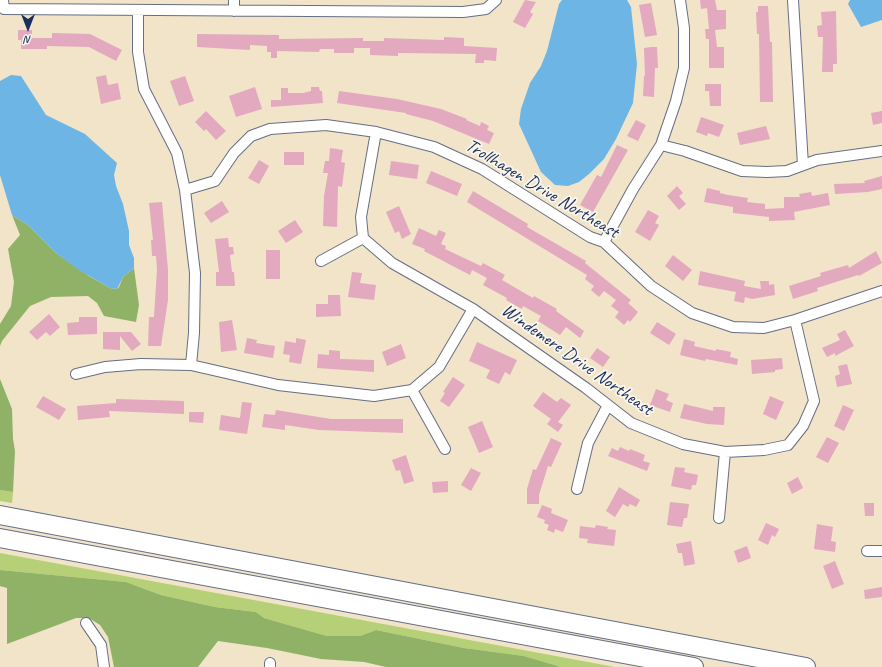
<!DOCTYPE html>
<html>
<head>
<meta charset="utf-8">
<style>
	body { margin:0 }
	#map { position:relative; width:882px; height:667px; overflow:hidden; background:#f1e4c9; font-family:Caveat,sans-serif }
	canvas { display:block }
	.north { position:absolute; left:8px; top:8px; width:40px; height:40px; -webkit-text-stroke:3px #fbf7ec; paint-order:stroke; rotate:180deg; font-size:11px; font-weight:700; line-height:16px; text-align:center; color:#1b2f5e }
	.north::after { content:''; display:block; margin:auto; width:14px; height:18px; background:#1b2f5e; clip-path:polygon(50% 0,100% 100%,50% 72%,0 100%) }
</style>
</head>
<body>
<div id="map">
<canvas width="882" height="667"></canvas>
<div class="north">N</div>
</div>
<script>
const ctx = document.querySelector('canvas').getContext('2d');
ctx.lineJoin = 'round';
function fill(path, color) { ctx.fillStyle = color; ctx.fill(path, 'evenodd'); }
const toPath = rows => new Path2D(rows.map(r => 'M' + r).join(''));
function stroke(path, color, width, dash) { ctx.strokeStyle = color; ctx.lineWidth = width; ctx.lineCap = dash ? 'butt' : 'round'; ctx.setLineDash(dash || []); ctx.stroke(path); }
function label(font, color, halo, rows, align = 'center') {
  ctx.font = font + ' Caveat,sans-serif'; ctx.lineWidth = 3.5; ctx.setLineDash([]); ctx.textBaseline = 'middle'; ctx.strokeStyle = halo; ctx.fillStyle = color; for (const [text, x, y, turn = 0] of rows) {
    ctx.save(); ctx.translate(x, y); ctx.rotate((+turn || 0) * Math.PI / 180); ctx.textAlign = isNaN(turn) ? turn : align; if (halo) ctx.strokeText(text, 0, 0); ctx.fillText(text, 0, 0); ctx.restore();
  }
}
const green = toPath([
	[0,490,13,492,12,503,0,501],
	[0,553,119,575,615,667,561,667,524,656,464,648,376,630,360,636,327,636,264,618,256,612,215,607,161,595,126,582,0,570]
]);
const forest = toPath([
	[12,215,28,225,56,253,89,276,110,288,117,289,119,287,123,277,134,268,139,305,136,322,104,316,97,303,88,296,51,297,30,306,2,341,0,346,0,324,11,306,14,282,8,249,20,235],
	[0,379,12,409,13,439,15,451,13,492,0,490],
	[0,570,126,582,161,595,215,607,256,612,264,618,327,636,360,636,376,630,464,648,524,656,561,667,386,667,364,662,321,659,267,648,218,641,198,667,114,667,108,637,100,625,89,618,76,618,7,644,7,588,0,586]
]);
const water = toPath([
	[562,0,627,0,631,7,637,64,633,103,616,139,604,159,589,174,579,182,568,186,555,185,541,172,519,124,521,109,530,83,541,66,547,51,559,4],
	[850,0,882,0,882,20,861,27,848,4],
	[11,75,21,76,46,115,85,134,117,163,114,175,116,186,123,204,129,231,129,245,134,258,134,268,123,277,117,289,110,288,79,270,56,253,28,225,12,215,0,175,0,81]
]);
const building = toPath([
	[525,0,536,2,530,12,533,14,525,28,513,22],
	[700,0,715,0,717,10,726,10,726,29,715,30,717,47,724,47,724,68,709,68,709,39,706,39,705,29,709,29,707,8,701,9],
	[651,3,657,35,645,37,639,5],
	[758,6,768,6,770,42,772,42,773,102,760,102,759,34,757,34,756,12,758,12],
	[836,11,837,64,833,64,833,72,822,72,823,37,818,37,817,26,822,25,821,12],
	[18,30,32,30,32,38,52,38,52,33,90,34,122,50,116,61,89,47,47,46,47,49,21,49,21,40,18,40],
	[197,34,279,35,279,39,363,38,363,41,384,41,384,38,444,40,444,37,464,38,464,46,497,48,496,61,484,60,484,63,475,63,476,54,398,53,398,56,370,55,370,48,354,48,354,53,334,53,334,49,320,49,319,52,277,51,277,58,271,58,271,52,267,52,267,46,250,45,250,50,197,47],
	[651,47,657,47,658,68,655,68,654,97,643,96,644,76,645,76,644,48],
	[106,75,108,85,118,83,121,99,101,104,96,77],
	[185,76,194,101,179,106,170,81],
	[705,84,721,84,721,106,710,106,709,91,705,91],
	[255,87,262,109,236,117,229,96],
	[311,87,319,87,320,91,322,91,323,103,271,107,271,100,281,100,281,88,288,88,288,93,303,93,311,91],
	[339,91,397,99,441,109,467,119,466,120,480,126,481,122,489,126,487,130,494,133,489,144,433,121,406,114,406,113,337,103],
	[206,111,226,131,216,140,206,129,204,131,195,122],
	[882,111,882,123,873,125,871,113],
	[701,117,724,125,719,137,708,133,707,136,696,132],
	[636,120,646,125,638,141,627,136],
	[766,126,770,139,740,145,737,133],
	[617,145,628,150,593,212,580,205,597,175,601,177],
	[330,148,343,150,341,162,345,163,342,187,338,186,337,227,323,226,324,196,328,173,323,173,325,161,329,161],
	[284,152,304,152,304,165,284,165],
	[259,160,269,166,259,184,248,178],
	[391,161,419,165,417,179,389,175],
	[431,171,462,184,457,196,426,183],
	[882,176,882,189,868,192,835,194,834,184,865,183,864,181],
	[677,186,683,193,679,196,686,204,679,210,667,196],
	[707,188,720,191,720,193,728,195,748,198,747,202,765,204,765,209,784,208,784,197,800,197,799,194,811,192,812,196,828,193,830,205,794,212,795,220,769,221,769,217,733,213,733,207,704,202],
	[473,191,528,224,527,227,586,261,585,263,631,300,628,303,638,312,630,322,628,320,624,325,615,317,619,312,611,306,616,300,604,291,599,297,591,290,594,286,585,279,587,275,467,202],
	[222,201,229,212,211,223,204,213],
	[162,202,168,270,168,300,161,346,148,346,149,317,154,317,157,269,156,256,152,256,151,240,153,240,149,203],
	[399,206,411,234,402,239,399,231,395,233,386,212],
	[648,210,659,216,655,223,659,225,650,241,635,232],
	[295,220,303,232,286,243,278,231],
	[419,228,436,236,439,230,446,233,441,244,446,246,445,249,481,266,483,263,505,275,502,280,533,298,534,296,557,309,556,311,584,331,580,338,566,327,560,335,538,321,541,316,523,306,522,309,506,300,507,298,483,285,487,278,472,270,470,275,424,251,425,249,412,244],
	[228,238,229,247,233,247,234,254,230,255,232,272,234,272,235,286,216,286,216,272,219,272,215,239],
	[266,250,280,250,280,279,266,279],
	[876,251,882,263,859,276,858,275,817,288,818,291,793,299,789,286,821,276,820,273,848,265,849,268],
	[673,255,692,270,683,281,665,266],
	[700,271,745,281,744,286,761,289,760,281,769,281,769,285,774,284,775,295,752,299,745,297,744,303,734,301,736,292,698,285],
	[352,272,362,273,360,283,376,285,374,300,348,297],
	[328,295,340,295,341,316,316,317,316,304,328,304],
	[49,314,60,327,50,336,46,332,37,340,29,332],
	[79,317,97,317,97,334,68,335,67,323,79,322],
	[232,320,237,350,221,352,219,322],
	[657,322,676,334,669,345,650,333],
	[845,330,854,346,835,356,835,353,827,357,822,348,840,340,837,334],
	[103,332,131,332,141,344,132,351,120,336,120,350,103,349],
	[247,338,257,340,256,343,275,346,273,358,244,353],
	[296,338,306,340,301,364,289,362,290,355,283,354,285,341,296,343],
	[684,339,695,342,694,346,716,351,716,349,731,352,730,357,738,359,737,365,706,359,705,361,680,355],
	[477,342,517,360,510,375,505,372,499,384,486,378,490,370,469,361],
	[401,344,406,358,387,366,382,352],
	[597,348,610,357,603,367,590,358],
	[329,350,340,351,340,359,374,360,374,372,317,368,318,354,329,355],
	[782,358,783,369,775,370,775,372,752,374,751,360],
	[847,364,852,384,837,387,835,376,840,374,838,366],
	[453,377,465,385,449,407,440,401,445,393,443,392],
	[656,389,669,394,666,400,673,403,670,412,650,405],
	[543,392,557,402,561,398,571,405,558,422,563,425,558,432,547,424,551,419,533,406],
	[43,396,66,409,59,420,36,407],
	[770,396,784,402,776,420,763,414],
	[116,399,184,401,184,414,109,411,110,417,78,420,77,406,116,403],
	[242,402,252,403,247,434,219,430,221,415,240,418],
	[684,404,713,411,713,407,725,407,724,425,707,424,680,418],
	[843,405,854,410,844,431,834,426],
	[276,410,331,419,403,419,403,433,319,430,285,425,285,430,262,427,264,414,275,415],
	[189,412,204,412,203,423,189,422],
	[482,421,493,447,479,453,468,427],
	[827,437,839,443,828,463,816,457],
	[551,438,562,443,551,467,548,466,539,495,539,504,527,504,527,489,533,469,536,470],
	[620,447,629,451,630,449,645,455,643,461,650,463,647,471,608,456,612,448,618,451],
	[406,455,414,481,404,484,400,470,396,471,392,460],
	[675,467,685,468,684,472,698,475,696,485,692,485,691,490,671,486],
	[471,468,481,473,471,491,461,485],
	[798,477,803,488,792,494,787,483],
	[448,481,448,492,433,493,432,482],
	[619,487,640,500,636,507,630,504,628,507,623,504,615,517,606,511],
	[670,502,689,504,687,518,684,518,682,527,667,525],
	[864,503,874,503,874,516,865,516],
	[542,505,552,509,551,513,568,520,563,532,555,529,554,533,547,530,549,525,544,523,545,520,537,517],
	[766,523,779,529,775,537,772,535,768,545,758,540],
	[817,524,833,527,831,541,836,542,835,552,814,549],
	[596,525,608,527,607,529,616,530,614,546,587,543,588,539,579,538,580,526,595,528],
	[691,541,695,564,684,566,682,553,678,553,676,544],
	[747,546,751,558,738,563,734,551],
	[835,561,844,584,832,589,823,566],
	[882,587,882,597,865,599,864,590]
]);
const minor = toPath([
	[3,0,4,9,463,12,486,9,496,0],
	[793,0,803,165],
	[138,10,138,52,144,89,177,153,185,190,195,273,194,333,191,365],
	[234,11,234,0],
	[376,132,361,217,363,238,392,263,473,309,586,388,631,423,683,444,725,452,764,450,788,445,803,426,814,401,795,320],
	[661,145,685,151,742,171,767,172,787,171,817,160,882,151],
	[185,190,215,181,234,153,251,136,270,129,326,125,376,132,434,147,482,169,590,237,604,242,651,286,692,313,733,327,764,328,795,320,882,291],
	[604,242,633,189,661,145,676,101,684,68,684,28,680,0],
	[321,261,363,238],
	[76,374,105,367,141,364,191,365,278,385,374,396,412,390,439,367,473,309],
	[412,390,445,449],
	[577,489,588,443,608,405],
	[719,518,725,452],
	[867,551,882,551],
	[86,623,101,645,104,667],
	[270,667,270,663]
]);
const motorway = toPath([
	[0,515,806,667],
	[0,538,694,667]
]);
const streetNames = [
	["Trollhagen Drive Northeast",542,189,31],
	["Windemere Drive Northeast",577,360,35]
];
fill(green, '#b5d076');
fill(forest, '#90b267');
fill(water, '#6cb5e4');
fill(building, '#e2a9bf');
stroke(minor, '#666e83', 12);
stroke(motorway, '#666e83', 20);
stroke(minor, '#fff', 10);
stroke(motorway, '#fff', 18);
label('19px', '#1b2f5e', '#fbf7ec', streetNames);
</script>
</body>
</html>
